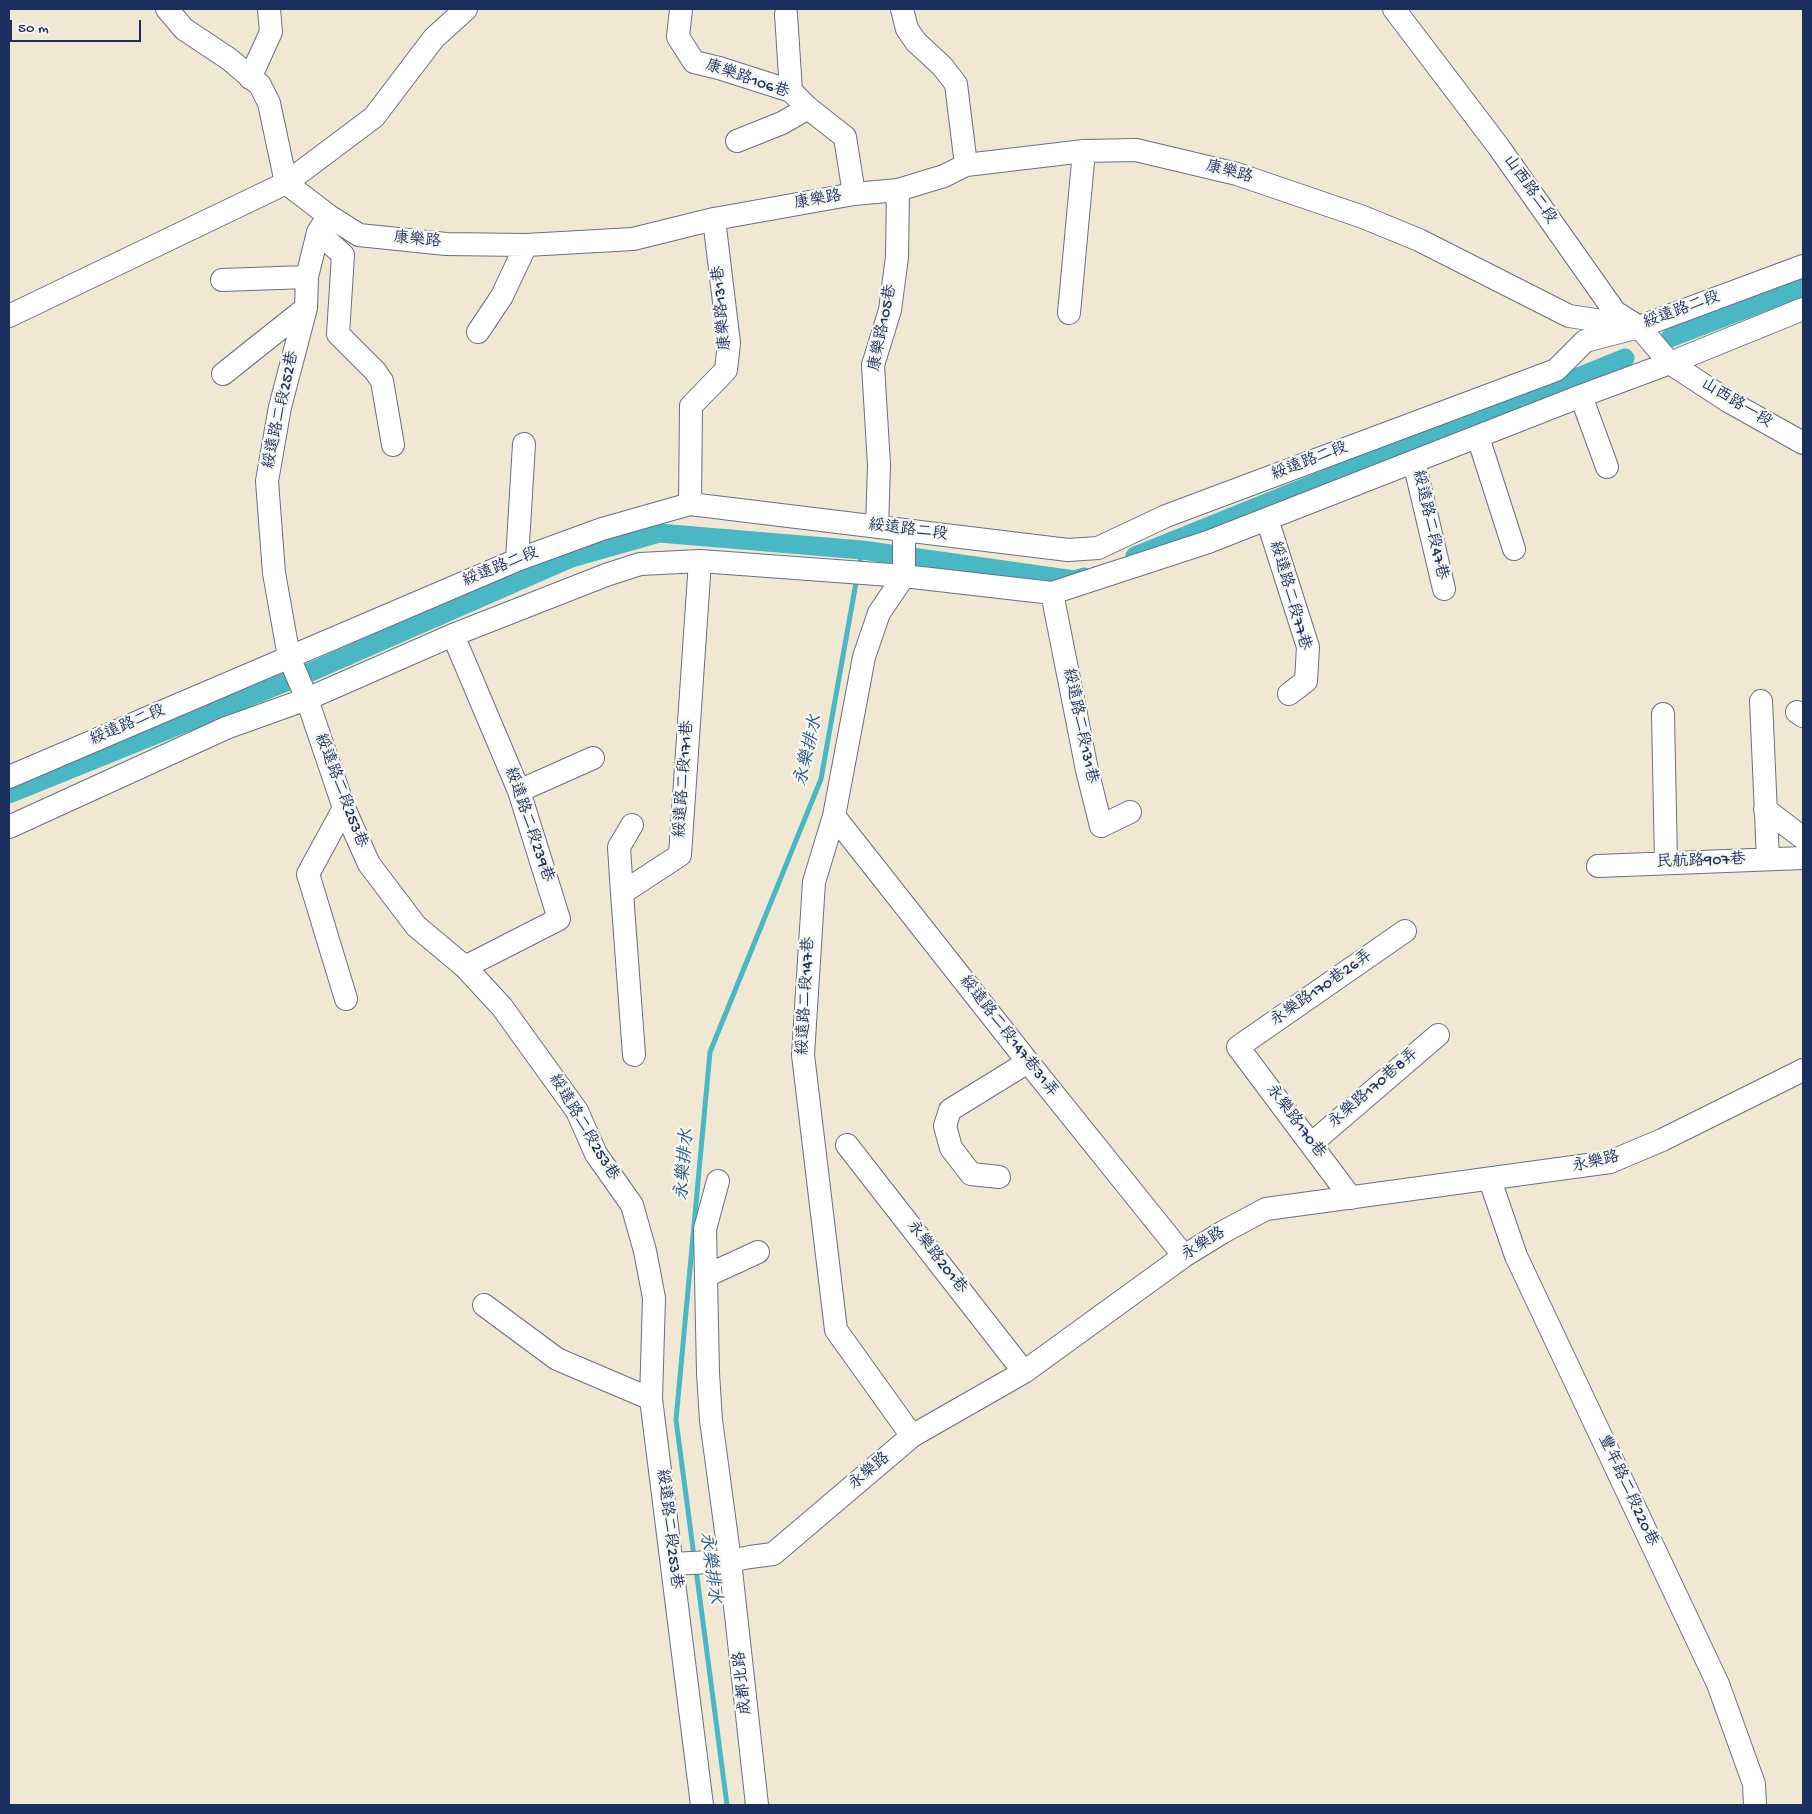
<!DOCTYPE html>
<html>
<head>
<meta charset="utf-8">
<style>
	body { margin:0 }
	#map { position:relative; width:1812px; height:1814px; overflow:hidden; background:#f1e8d3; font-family:"Gochi Hand",sans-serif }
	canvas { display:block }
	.frame { position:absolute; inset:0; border:10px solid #1b2f5e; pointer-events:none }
	.scale { position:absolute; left:10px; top:20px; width:131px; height:22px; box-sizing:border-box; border:2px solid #1b2f5e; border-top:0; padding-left:6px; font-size:15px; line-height:18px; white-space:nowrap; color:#1b2f5e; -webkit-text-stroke:4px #f6f6f2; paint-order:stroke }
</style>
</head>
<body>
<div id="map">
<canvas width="1812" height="1814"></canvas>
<div class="frame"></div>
<div class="scale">50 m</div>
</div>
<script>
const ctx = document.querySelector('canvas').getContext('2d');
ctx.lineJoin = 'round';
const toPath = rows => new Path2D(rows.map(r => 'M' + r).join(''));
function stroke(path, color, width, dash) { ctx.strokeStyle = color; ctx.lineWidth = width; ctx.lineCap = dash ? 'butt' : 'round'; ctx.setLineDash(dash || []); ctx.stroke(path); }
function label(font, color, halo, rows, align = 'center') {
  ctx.font = font + ' "Gochi Hand","LXGW WenKai TC",sans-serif'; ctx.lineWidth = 4.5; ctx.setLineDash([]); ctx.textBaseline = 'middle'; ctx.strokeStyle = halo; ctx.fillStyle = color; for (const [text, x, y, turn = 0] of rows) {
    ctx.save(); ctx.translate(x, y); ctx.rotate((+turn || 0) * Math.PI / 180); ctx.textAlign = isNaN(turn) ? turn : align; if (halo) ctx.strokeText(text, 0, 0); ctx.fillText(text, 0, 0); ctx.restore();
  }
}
const stream = toPath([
	[859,567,862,550],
	[694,1556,676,1420,710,1052,821,779,857,577],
	[696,1569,727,1805]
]);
const canal = toPath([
	[1670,338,1803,287],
	[1135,556,1625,358],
	[9,794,306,674,571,558,659,533,862,550,1074,580,1084,577]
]);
const minor = toPath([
	[167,9,184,29,229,59,260,85,269,103,286,183],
	[681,9,678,37,694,62,719,68,791,91,808,108,845,137,854,194],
	[902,9,907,29,916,42,942,66,956,84,966,165],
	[1394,9,1498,146,1615,312,1639,327,1670,363,1728,401,1803,443],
	[786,14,791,91],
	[250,78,271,32,269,9],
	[737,141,782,123,808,108],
	[286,183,329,216,359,235,446,244,526,245,633,239,714,219,854,194,898,190,944,176,966,165,1084,151,1136,150,1237,174,1363,217,1419,240,1569,316,1629,325],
	[329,216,318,232,307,277,306,308,280,407,267,481,274,573,289,657,307,699,344,808,369,864,416,926,465,967,502,1007,577,1111,596,1154,632,1205,645,1251,654,1298,651,1399,702,1805],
	[318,232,343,255,338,334,375,371,382,381,393,445],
	[222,280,307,277],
	[1069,313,1084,151],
	[9,316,286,183,374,117,434,38,466,9],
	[478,332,502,296,526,245],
	[223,374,306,308],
	[1581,396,1607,467],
	[1478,437,1514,549],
	[1414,462,1444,589],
	[690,504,691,406,726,370,729,343,714,219],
	[1267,519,1308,647,1306,681,1289,694],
	[877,527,879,465,873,365,890,310,897,257,898,190],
	[904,531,904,576,879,613,864,657,834,816,814,882,803,1055,836,1330,912,1436],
	[517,560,524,444],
	[1052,593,1087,770,1101,826,1130,812],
	[453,635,519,791,559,919,465,967],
	[1761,701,1768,859],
	[1797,712,1803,716],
	[1663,714,1666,863],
	[9,777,517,560,602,529,690,504,1068,550,1098,548,1166,516,1556,370,1585,341,1639,327,1803,266],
	[519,791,593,758],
	[344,808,308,874,346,999],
	[1765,809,1803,838],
	[834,816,1028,1062,1184,1256],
	[9,827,226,728,307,699,453,635,606,575,640,564,700,561,904,576,1052,593,1208,542,1581,396,1670,363,1803,309],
	[1598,866,1803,858],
	[622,893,619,847,632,825],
	[634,1055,622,893,680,855,700,561],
	[1311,1144,1438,1035],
	[847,1145,1024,1372],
	[999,1177,971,1174,951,1148,945,1126,950,1110,1028,1062],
	[1490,1180,1516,1256,1718,1684,1754,1784,1755,1805],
	[718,1181,705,1229,708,1373,711,1420,730,1561,757,1805],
	[1351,1198,1238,1047,1405,931],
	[706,1276,758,1252],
	[484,1305,557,1359,651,1399],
	[672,1564,730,1561,750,1557,773,1554,912,1436,1024,1372,1184,1256,1223,1232,1266,1209,1610,1162,1662,1140,1803,1070]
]);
const streetNames = [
	["康樂路106巷",747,80,19],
	["康樂路",1229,173,15],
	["山西路二段",1529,190,55],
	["康樂路",818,201,-10],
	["康樂路",417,241,5],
	["康樂路131巷",723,308,-95],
	["綏遠路二段",1682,311,-20],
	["康樂路105巷",884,328,-79],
	["山西路一段",1736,404,31],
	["綏遠路二段252巷",282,410,-78],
	["綏遠路二段",1310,462,-21],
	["綏遠路二段47巷",1429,525,77],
	["綏遠路二段",908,531,7],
	["綏遠路二段",501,568,-22],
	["綏遠路二段77巷",1289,596,74],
	["綏遠路二段",128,726,-23],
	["綏遠路二段131巷",1079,726,78],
	["綏遠路二段171巷",685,779,-86],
	["綏遠路二段253巷",340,791,69],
	["綏遠路二段239巷",528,825,71],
	["民航路907巷",1701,862,-2],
	["永樂路170巷26弄",1322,989,-35],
	["綏遠路二段147巷",807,996,-87],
	["綏遠路二段147巷31弄",1008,1037,52],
	["永樂路170巷8弄",1374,1089,-41],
	["永樂路170巷",1295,1122,53],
	["綏遠路二段253巷",583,1128,59],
	["永樂路",1596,1163,-13],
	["永樂路",1204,1245,-32],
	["永樂路201巷",936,1258,52],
	["永樂路",870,1472,-40],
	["豐年路二段220巷",1627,1491,65],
	["綏遠路二段253巷",668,1529,83],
	["成都北路",744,1683,-96]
];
const waterNames = [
	["永樂排水",810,751,-77],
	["永樂排水",686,1165,-85],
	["永樂排水",709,1568,83]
];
stroke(stream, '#49b7c4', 5);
stroke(canal, '#49b7c4', 19);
stroke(minor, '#667087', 24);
stroke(minor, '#fff', 22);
label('16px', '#1b2f5e', '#f6f6f2', streetNames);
label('italic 18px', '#29587d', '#f6f6f2', waterNames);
</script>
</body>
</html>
